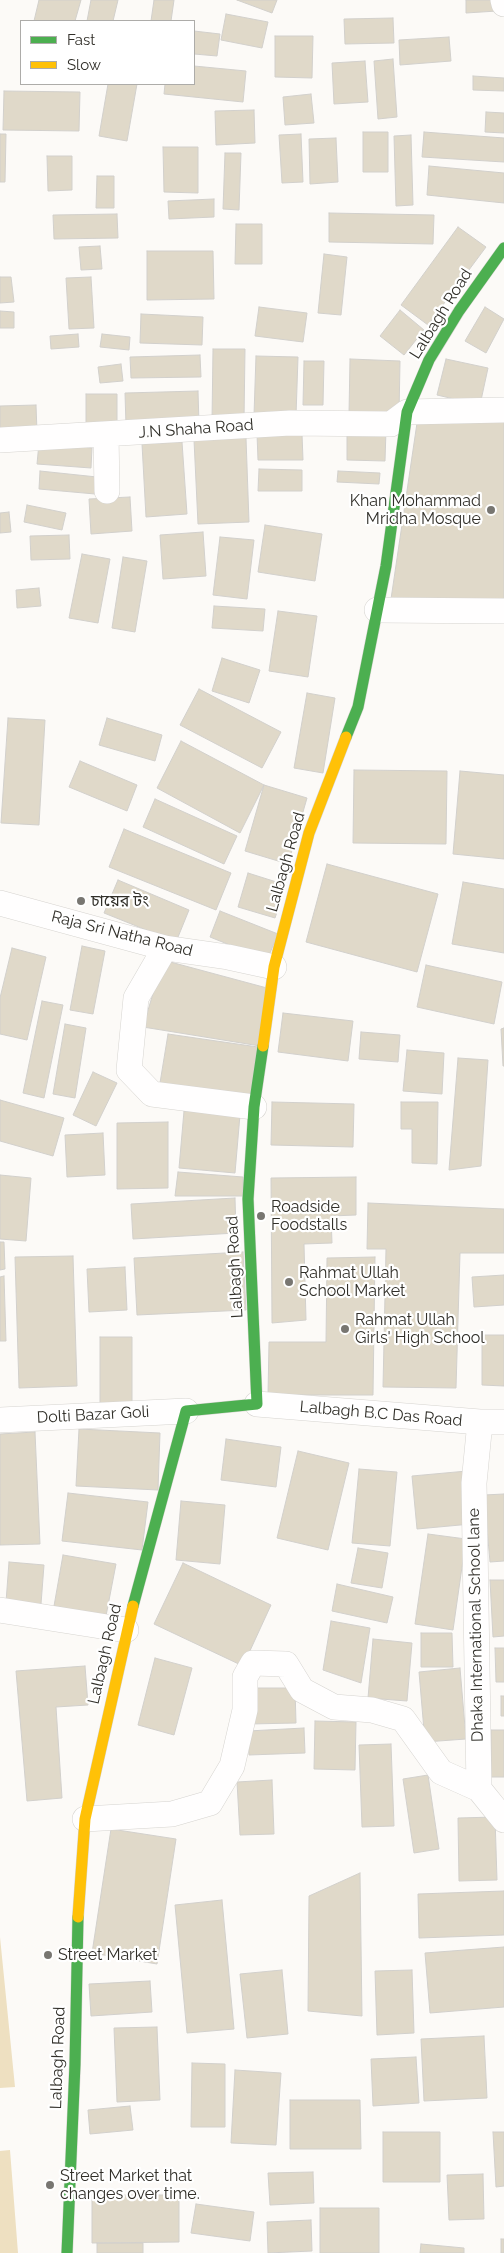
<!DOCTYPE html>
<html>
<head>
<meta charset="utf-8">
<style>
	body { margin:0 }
	#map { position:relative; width:504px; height:2253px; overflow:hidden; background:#fcfaf7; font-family:Raleway,sans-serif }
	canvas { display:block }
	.legend { position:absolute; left:20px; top:20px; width:175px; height:65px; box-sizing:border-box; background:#fff; border:1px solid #adaca9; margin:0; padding:6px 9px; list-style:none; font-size:15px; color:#312f29 }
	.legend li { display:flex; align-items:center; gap:10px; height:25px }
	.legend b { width:25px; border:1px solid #adaca9 }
</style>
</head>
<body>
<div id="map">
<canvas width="504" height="2253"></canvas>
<ul class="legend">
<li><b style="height:6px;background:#4caf50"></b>Fast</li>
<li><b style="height:6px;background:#ffc107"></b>Slow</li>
</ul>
</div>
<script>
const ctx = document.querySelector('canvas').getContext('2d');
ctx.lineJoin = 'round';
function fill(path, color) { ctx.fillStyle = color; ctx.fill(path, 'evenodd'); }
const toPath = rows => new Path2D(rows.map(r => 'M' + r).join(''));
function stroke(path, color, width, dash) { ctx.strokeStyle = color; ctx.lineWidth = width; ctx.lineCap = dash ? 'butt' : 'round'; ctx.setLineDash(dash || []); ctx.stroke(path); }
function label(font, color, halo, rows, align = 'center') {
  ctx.font = font + ' Raleway,"Noto Sans Bengali",sans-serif'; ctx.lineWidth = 4.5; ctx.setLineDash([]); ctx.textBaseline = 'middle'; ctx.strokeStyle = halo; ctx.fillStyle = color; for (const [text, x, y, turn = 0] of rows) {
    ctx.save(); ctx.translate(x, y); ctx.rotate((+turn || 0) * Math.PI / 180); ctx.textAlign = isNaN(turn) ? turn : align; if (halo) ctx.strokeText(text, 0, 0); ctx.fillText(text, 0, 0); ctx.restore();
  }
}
const green = toPath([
	[0,1937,15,2087,0,2088],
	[0,2149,0,2151,10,2150,18,2253,0,2253]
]);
const building = toPath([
	[39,0,81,0,75,21,34,21,39,0],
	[91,0,118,0,113,21,87,21,91,0],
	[154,0,174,0,171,21,151,21,154,0],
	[237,0,277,0,272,13,237,0],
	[466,0,496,0,497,11,466,13,466,0],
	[226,14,268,22,262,48,221,40,226,14],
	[393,18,394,43,345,44,344,19,393,18],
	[194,31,220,34,217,56,194,54,194,31],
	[275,36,313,36,312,78,275,77,275,36],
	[449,37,451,61,400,65,399,40,449,37],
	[393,59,397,117,378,119,374,61,393,59],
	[365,61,368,102,334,104,332,63,365,61],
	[194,66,246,71,243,102,164,94,165,84,194,84,194,66],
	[473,76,504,78,504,91,473,90,473,76],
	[108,84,137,84,127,141,99,136,108,84],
	[4,91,80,92,79,131,3,130,4,91],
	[311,94,314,123,285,125,283,97,311,94],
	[254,110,255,143,216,145,215,111,254,110],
	[486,112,504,113,504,133,485,132,486,112],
	[363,132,388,132,388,172,363,172,363,132],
	[424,132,504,138,504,162,422,157,424,132],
	[0,134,6,134,5,182,0,182,0,134],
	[301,134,303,182,282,183,279,135,301,134],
	[411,135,413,205,396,206,394,136,411,135],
	[336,138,338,182,310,184,309,139,336,138],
	[163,147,198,147,198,193,164,192,163,147],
	[225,153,241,153,239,210,223,209,225,153],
	[47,156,72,156,72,190,48,191,47,156],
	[429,166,504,173,504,203,427,195,429,166],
	[97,176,114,176,114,208,96,208,97,176],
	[214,199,214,217,169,219,168,201,214,199],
	[329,213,434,215,433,244,329,242,329,213],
	[117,214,118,238,54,239,53,215,117,214],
	[236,224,262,224,262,264,235,264,236,224],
	[458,227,486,247,428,325,401,305,458,227],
	[100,246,102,269,81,270,79,247,100,246],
	[147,251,213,251,214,299,147,300,147,251],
	[324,254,347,257,341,315,318,313,324,254],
	[0,277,11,277,14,302,0,303,0,277],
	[91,277,94,328,69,329,66,278,91,277],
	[259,307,307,313,303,342,255,336,259,307],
	[485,307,504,319,486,353,465,341,485,307],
	[400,310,424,330,404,355,380,336,400,310],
	[0,311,14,312,14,328,0,328,0,311],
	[141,314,203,317,202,345,140,343,141,314],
	[78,334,79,347,51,349,50,336,78,334],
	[102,334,130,337,129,350,100,347,102,334],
	[213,349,245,349,244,421,212,421,213,349],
	[200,355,201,377,131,378,130,357,200,355],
	[256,356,298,357,296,416,254,415,256,356],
	[350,359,400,361,399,416,349,414,350,359],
	[446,359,488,368,480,405,437,395,446,359],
	[304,361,324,361,323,405,303,405,304,361],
	[121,364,123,381,100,383,98,367,121,364],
	[198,391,199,424,126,426,125,393,198,391],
	[86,394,117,394,117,423,86,423,86,394],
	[36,405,37,432,0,434,0,406,36,405],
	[504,421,504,599,391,599,417,423,504,421],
	[347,430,386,430,385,461,347,460,347,430],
	[257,434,302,434,303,460,258,460,257,434],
	[246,438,249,522,198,524,194,440,246,438],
	[182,442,187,514,146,517,142,444,182,442],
	[39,443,92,448,91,468,37,464,39,443],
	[259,469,302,470,302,491,258,491,259,469],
	[40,471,97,477,95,494,39,489,40,471],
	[338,471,380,473,379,484,337,482,338,471],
	[130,497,132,531,91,534,89,499,130,497],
	[27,505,66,513,62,530,24,522,27,505],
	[9,512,11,532,0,533,0,513,9,512],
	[265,525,322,534,315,581,258,572,265,525],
	[203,532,206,576,163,579,160,535,203,532],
	[69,535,70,559,31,560,30,536,69,535],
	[220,537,254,540,247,599,213,595,220,537],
	[82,554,110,559,98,623,69,618,82,554],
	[123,557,147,561,135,632,112,628,123,557],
	[39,588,41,606,17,608,16,590,39,588],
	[214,606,265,609,263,631,212,628,214,606],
	[278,611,317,616,308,677,269,671,278,611],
	[222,658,260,670,249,703,212,691,222,658],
	[199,689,281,732,262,768,180,725,199,689],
	[307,693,335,698,323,773,294,768,307,693],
	[8,718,45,720,39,825,1,823,8,718],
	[107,718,162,735,155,761,99,745,107,718],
	[181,741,264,785,240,833,157,788,181,741],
	[80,761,137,785,127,811,69,787,80,761],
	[354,770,447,771,446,844,353,843,354,770],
	[460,771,504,775,504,859,453,854,460,771],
	[264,785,307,798,288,864,245,851,264,785],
	[155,799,237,836,224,864,143,827,155,799],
	[124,829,231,873,216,910,109,867,124,829],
	[327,864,438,894,417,972,306,942,327,864],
	[248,873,286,885,275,918,238,907,248,873],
	[118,880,189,910,176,942,104,913,118,880],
	[463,882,504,889,504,953,452,944,463,882],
	[220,911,278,934,267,960,210,937,220,911],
	[82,946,105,951,93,1014,70,1010,82,946],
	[12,948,46,957,27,1040,0,1034,0,998,12,948],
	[163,960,267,988,260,1046,143,1027,163,960],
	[426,965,502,982,494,1024,417,1007,426,965],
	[42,1001,63,1005,44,1098,23,1093,42,1001],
	[283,1013,353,1021,348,1061,278,1052,283,1013],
	[65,1024,86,1028,75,1098,53,1094,65,1024],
	[504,1028,504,1066,503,1066,501,1029,504,1028],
	[361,1032,400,1035,398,1062,359,1059,361,1032],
	[168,1034,258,1047,250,1103,159,1089,168,1034],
	[407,1050,444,1053,442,1094,403,1091,407,1050],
	[458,1058,488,1060,481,1166,449,1170,458,1058],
	[93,1072,117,1083,96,1126,73,1115,93,1072],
	[0,1100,64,1118,53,1156,0,1141,0,1100],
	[272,1102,354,1104,353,1147,271,1145,272,1102],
	[401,1102,438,1102,437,1164,412,1163,412,1129,401,1129,401,1102],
	[184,1111,240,1115,235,1173,179,1168,184,1111],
	[168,1122,168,1188,117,1189,117,1123,168,1122],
	[103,1133,105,1175,67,1177,65,1135,103,1133],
	[178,1172,243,1177,243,1196,175,1196,178,1172],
	[0,1175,31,1178,26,1241,0,1239,0,1175],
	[356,1177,356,1215,331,1216,332,1243,304,1244,306,1320,272,1323,271,1178,356,1177],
	[235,1198,236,1233,133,1239,131,1204,235,1198],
	[368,1203,504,1209,504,1253,460,1253,456,1388,383,1387,386,1249,367,1249,368,1203],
	[0,1242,4,1242,5,1269,0,1270,0,1242],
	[243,1252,246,1310,137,1315,134,1258,243,1252],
	[73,1256,77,1386,19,1388,15,1257,73,1256],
	[375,1257,373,1395,268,1395,269,1342,326,1342,327,1258,375,1257],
	[125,1267,127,1310,89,1312,87,1269,125,1267],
	[504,1275,504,1305,474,1307,472,1277,504,1275],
	[4,1276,6,1341,0,1341,0,1277,4,1276],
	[482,1335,504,1335,504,1386,482,1385,482,1335],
	[100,1337,132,1337,132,1406,100,1406,100,1337],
	[79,1429,160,1433,158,1490,76,1486,79,1429],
	[35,1432,40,1544,0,1545,0,1434,35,1432],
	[226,1439,281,1447,276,1487,221,1480,226,1439],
	[298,1451,349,1463,328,1550,277,1538,298,1451],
	[359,1469,397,1472,390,1546,352,1543,359,1469],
	[467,1471,471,1524,417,1529,412,1476,467,1471],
	[68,1493,148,1502,142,1550,62,1541,68,1493],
	[504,1494,504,1561,490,1562,484,1495,504,1494],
	[181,1501,225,1505,220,1564,176,1560,181,1501],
	[428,1534,466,1539,453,1630,415,1624,428,1534],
	[358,1548,388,1553,382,1588,351,1583,358,1548],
	[63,1555,116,1564,106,1616,54,1606,63,1555],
	[9,1562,44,1565,41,1604,6,1602,9,1562],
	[183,1563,271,1605,243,1666,154,1624,183,1563],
	[490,1580,504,1580,504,1636,493,1637,490,1580],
	[337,1584,393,1597,387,1623,332,1611,337,1584],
	[331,1621,370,1628,361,1683,323,1670,331,1621],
	[421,1633,452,1633,453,1667,421,1667,421,1633],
	[373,1639,412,1643,407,1701,368,1698,373,1639],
	[495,1648,504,1648,504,1682,496,1682,495,1648],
	[155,1658,192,1668,174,1735,138,1725,155,1658],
	[85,1666,88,1705,56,1707,62,1798,27,1801,16,1671,85,1666],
	[460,1668,466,1739,425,1742,419,1672,460,1668],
	[250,1688,295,1688,296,1723,250,1724,250,1688],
	[501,1696,504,1696,504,1716,501,1716,501,1696],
	[315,1721,356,1722,355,1770,314,1769,315,1721],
	[304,1728,305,1753,249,1755,248,1731,304,1728],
	[491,1730,504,1730,504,1777,491,1777,491,1730],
	[391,1744,394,1826,362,1827,359,1745,391,1744],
	[428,1775,439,1849,414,1853,403,1779,428,1775],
	[272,1780,274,1834,240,1835,237,1782,272,1780],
	[495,1817,497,1880,459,1881,458,1818,495,1817],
	[111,1829,176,1839,157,1964,92,1953,111,1829],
	[360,1873,362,2016,308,2011,309,1896,360,1873],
	[504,1891,504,1935,419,1938,418,1894,504,1891],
	[222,1900,234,2029,187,2033,175,1905,222,1900],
	[504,1947,504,2007,430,2013,425,1953,504,1947],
	[282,1970,288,2034,247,2038,240,1974,282,1970],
	[412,1970,414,2033,377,2035,375,1971,412,1970],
	[150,1981,152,2012,91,2016,89,1984,150,1981],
	[157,2027,160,2100,117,2102,114,2028,157,2027],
	[484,2036,487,2098,424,2101,421,2039,484,2036],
	[416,2057,419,2103,373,2106,371,2059,416,2057],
	[192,2063,225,2064,225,2127,191,2127,192,2063],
	[235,2070,281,2073,276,2145,231,2143,235,2070],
	[290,2100,360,2100,361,2149,290,2149,290,2100],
	[130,2106,133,2130,90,2134,88,2110,130,2106],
	[383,2132,440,2132,440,2182,383,2182,383,2132],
	[493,2132,504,2132,504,2186,496,2187,493,2132],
	[313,2172,314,2203,270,2205,268,2173,313,2172],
	[483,2174,484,2219,449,2220,447,2175,483,2174],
	[92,2195,179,2195,179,2242,92,2243,92,2195],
	[196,2204,254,2212,250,2241,191,2233,196,2204],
	[320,2208,379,2208,379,2253,320,2253,320,2208],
	[311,2220,312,2251,268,2253,267,2222,311,2220],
	[501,2239,504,2239,504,2253,501,2253,501,2239],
	[97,2243,143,2243,143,2253,97,2253,97,2243],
	[421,2244,464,2248,464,2253,420,2253,421,2244]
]);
const street = toPath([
	[503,0,504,4],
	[106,434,107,491],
	[0,440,290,423,391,424,407,412,504,410],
	[377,610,504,611],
	[0,903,165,948,228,957,274,967],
	[165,948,136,998,129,1070,152,1094,254,1107],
	[257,1404,480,1422,504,1422],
	[0,1420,186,1411],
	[480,1422,474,1483,479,1789,504,1820],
	[0,1610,126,1630],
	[85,1819,172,1814,210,1803,232,1766,245,1710,245,1677,253,1663,286,1664,302,1690,334,1707,372,1710,403,1719,441,1772,479,1789]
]);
const fast = toPath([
	[346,737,358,707,386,566,407,412,429,360,459,311,504,248],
	[133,1606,186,1411,257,1404,248,1199,254,1107,263,1046],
	[67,2253,75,2064,78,1917]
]);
const slow = toPath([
	[263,1046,274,967,309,833,346,737],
	[78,1917,85,1819,133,1606]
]);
const markers = [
	[491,510,5,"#787671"],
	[81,901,5,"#787671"],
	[261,1216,5,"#787671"],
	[289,1282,5,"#787671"],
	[345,1329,5,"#787671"],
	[48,1955,5,"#787671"],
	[50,2185,5,"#787671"]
];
const streetNames = [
	["Lalbagh Road",441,314,-58],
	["J.N Shaha Road",196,429,-4],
	["Lalbagh Road",286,862,-74],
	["Raja Sri Natha Road",122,934,14],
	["Lalbagh Road",235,1267,-93],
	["Lalbagh B.C Das Road",381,1414,5],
	["Dolti Bazar Goli",93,1415,-3],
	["Dhaka International School lane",476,1625,-91],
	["Lalbagh Road",105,1654,-77],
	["Lalbagh Road",58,2058,-88]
];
const poiNames = [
	["Khan Mohammad",481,501,"right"],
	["Mridha Mosque",481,519,"right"],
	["চায়ের টং",91,901],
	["Roadside",271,1207],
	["Foodstalls",271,1225],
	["Rahmat Ullah",299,1273],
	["School Market",299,1291],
	["Rahmat Ullah",355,1320],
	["Girls' High School",355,1338],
	["Street Market",58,1955],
	["Street Market that",60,2176],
	["changes over time.",60,2194]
];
fill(green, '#eee0c1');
fill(building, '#e0d9c9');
stroke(building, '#d2d0cc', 1);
stroke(street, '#d6d4d0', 26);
stroke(fast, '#d6d4d0', 12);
stroke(slow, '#d6d4d0', 12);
stroke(street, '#fffefe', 25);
stroke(fast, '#4caf50', 11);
stroke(slow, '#ffc107', 11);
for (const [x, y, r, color] of markers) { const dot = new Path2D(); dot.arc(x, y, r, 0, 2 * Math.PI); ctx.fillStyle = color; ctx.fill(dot); stroke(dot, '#fff', 2); }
label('16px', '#312f29', '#fff', streetNames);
label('16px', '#312f29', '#fff', poiNames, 'left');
</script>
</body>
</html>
